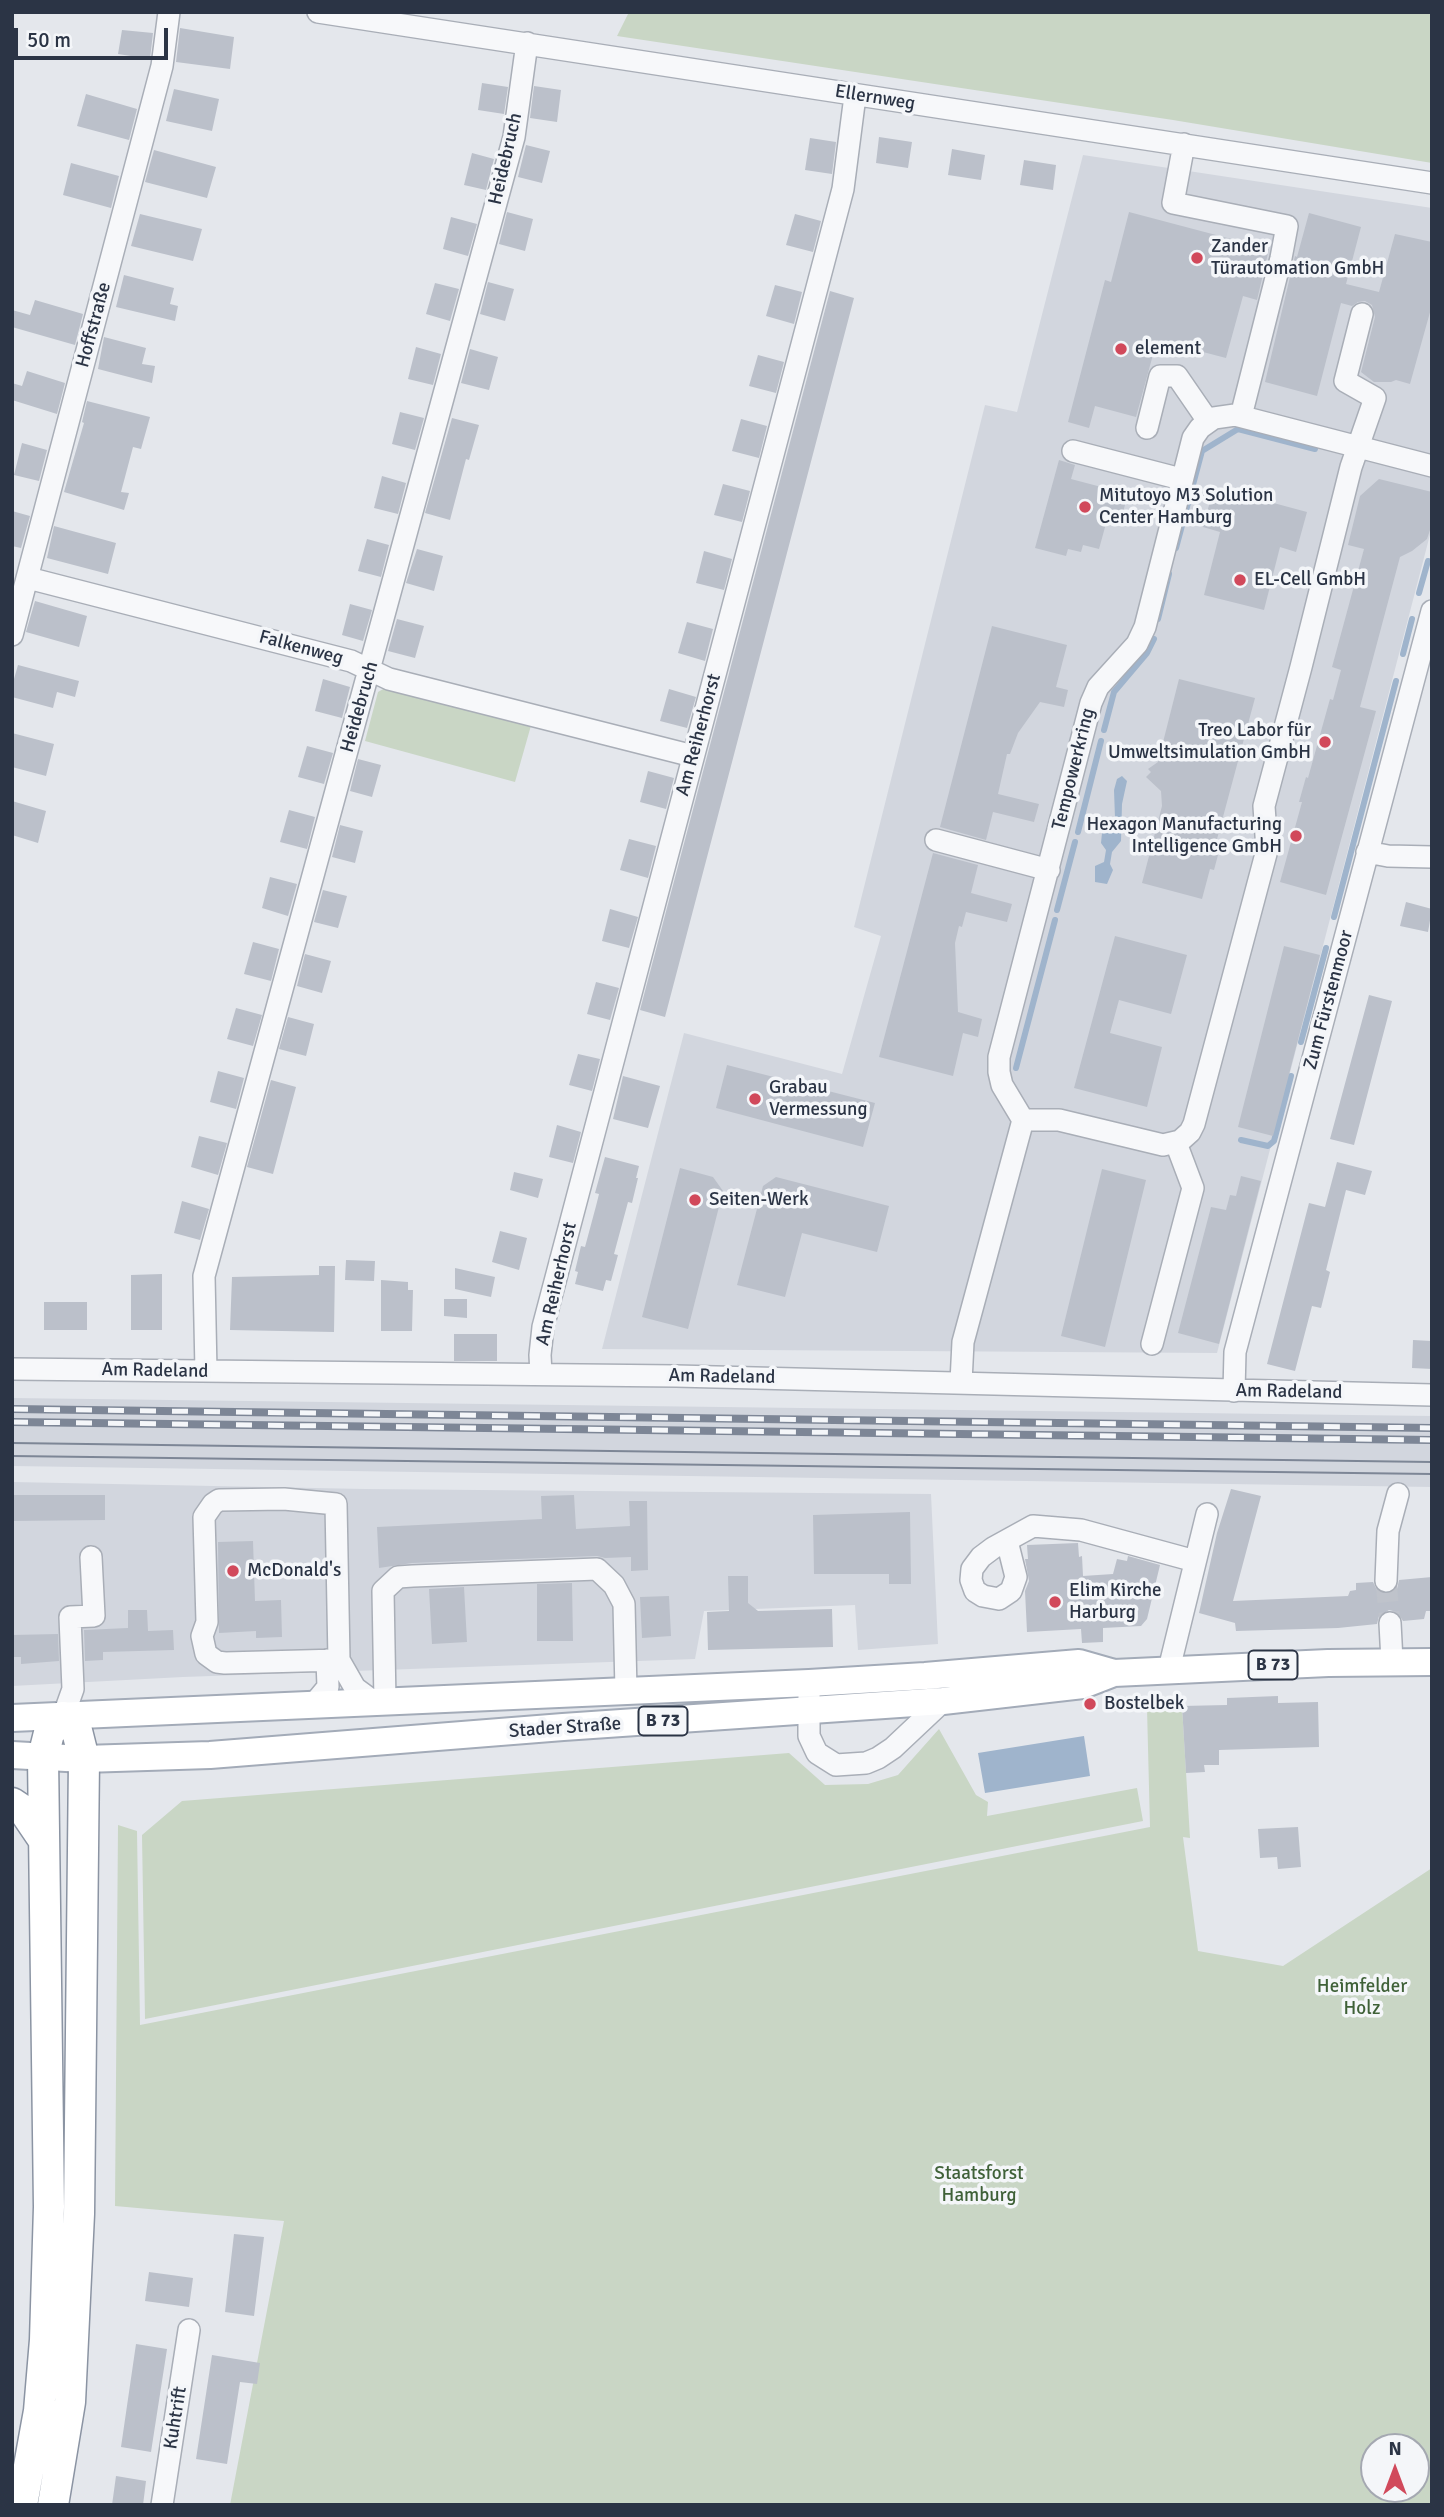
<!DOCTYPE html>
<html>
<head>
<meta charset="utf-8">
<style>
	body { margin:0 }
	#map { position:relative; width:1444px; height:2517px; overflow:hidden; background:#e4e7ec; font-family:Signika,sans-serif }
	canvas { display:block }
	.frame { position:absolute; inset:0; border:14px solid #2b3445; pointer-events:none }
	.north { position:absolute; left:1360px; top:2433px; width:70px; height:70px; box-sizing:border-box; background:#f4f6f9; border:2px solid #a4a8b1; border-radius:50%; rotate:0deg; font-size:19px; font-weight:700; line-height:28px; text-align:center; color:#2b3445 }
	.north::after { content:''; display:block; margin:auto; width:24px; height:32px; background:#d1495b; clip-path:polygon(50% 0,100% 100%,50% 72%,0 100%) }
	.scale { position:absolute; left:14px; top:28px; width:154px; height:32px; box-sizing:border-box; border:4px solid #2b3445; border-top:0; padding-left:9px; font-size:21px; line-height:24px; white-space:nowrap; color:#2b3445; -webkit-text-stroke:5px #f4f6f9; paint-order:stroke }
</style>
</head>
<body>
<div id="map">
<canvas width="1444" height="2517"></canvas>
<div class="frame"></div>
<div class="north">N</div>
<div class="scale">50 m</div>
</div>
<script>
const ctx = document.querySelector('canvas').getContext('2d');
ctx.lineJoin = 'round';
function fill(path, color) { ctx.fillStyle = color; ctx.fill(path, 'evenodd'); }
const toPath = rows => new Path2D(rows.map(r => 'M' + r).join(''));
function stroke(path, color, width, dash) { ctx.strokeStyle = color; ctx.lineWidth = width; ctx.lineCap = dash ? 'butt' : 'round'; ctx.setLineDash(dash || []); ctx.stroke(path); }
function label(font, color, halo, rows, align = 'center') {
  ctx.font = font + ' Signika,sans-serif'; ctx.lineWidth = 7; ctx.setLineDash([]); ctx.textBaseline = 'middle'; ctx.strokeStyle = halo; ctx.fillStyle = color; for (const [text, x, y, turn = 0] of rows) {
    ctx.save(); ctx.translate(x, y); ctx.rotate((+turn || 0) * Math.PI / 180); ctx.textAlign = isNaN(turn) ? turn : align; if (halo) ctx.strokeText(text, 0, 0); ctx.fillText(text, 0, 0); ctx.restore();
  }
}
const built = toPath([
	[1083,155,1432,208,1432,527,1217,1353,602,1349,684,1033,842,1074,881,936,854,927,985,405,1017,412],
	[12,1398,1432,1416,1432,1487,12,1466],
	[12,1482,365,1489,931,1494,938,1644,858,1650,855,1605,704,1611,695,1659,183,1677,12,1686]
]);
const green = toPath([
	[629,12,1432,12,1432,163,1173,120,617,36],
	[392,684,532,722,515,782,365,741,378,692],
	[1182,1706,1190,1838,1183,1837,1198,1951,1283,1966,1432,1868,1432,2505,230,2505,284,2221,115,2206,118,1825,137,1831,140,2025,1150,1827,1147,1708],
	[1374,2447,1416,2447,1416,2489,1374,2489],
	[939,1729,976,1795,988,1802,987,1816,1137,1788,1143,1821,145,2019,142,1835,182,1801,789,1753,825,1785,868,1784,898,1775]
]);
const water = toPath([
	[1122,776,1127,781,1122,804,1121,841,1112,852,1110,864,1113,870,1107,884,1095,882,1095,866,1104,862,1106,850,1101,843,1102,833,1115,818,1114,790,1117,779],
	[1084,1736,1090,1776,985,1793,978,1753]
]);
const stream = toPath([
	[1176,548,1202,451,1238,429,1315,449],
	[1419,593,1428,561],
	[1158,619,1169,574],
	[1403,654,1412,619],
	[1104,730,1114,692,1147,653,1154,639],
	[1078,832,1101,741],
	[1057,910,1075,842],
	[1334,917,1396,681],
	[1301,1042,1326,948],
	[1016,1068,1055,920],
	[1241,1140,1268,1146,1274,1141,1291,1076]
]);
const building = toPath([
	[180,28,234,37,230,69,176,62],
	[122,30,153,33,150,59,118,54],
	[482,83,508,87,504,114,478,110],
	[534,86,561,90,557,122,530,118],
	[174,89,219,99,212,131,166,121],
	[86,94,137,109,129,140,77,126],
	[879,137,912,142,908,168,876,163],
	[810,138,836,142,832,174,805,170],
	[526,145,550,151,542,183,518,177],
	[952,149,985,155,981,180,948,175],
	[154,150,216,167,207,198,145,182],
	[472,153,494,159,486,190,464,185],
	[1024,160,1056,165,1053,190,1020,185],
	[71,163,119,176,111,208,63,195],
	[507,212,533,219,525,251,499,244],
	[1129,212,1269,249,1257,300,1243,296,1226,358,1157,340,1136,417,1095,406,1089,428,1068,422,1105,280,1111,282],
	[1309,213,1361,227,1346,284,1379,292,1395,234,1432,242,1432,305,1410,384,1396,380,1391,382,1374,382,1361,372,1375,317,1372,305,1365,301,1358,302,1352,306,1341,303,1317,396,1265,382,1295,256,1297,257],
	[140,214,202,229,193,261,131,246],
	[795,214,821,221,813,252,786,245],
	[451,217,477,224,468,256,443,249],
	[124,275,174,288,170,304,178,306,175,321,116,307],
	[488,282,514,289,505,321,480,314],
	[435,283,459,289,450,321,426,314],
	[775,285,802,292,794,324,766,316],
	[830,291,854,298,665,1017,640,1010],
	[35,300,83,314,75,345,12,327,12,310,30,315],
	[104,337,146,348,142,364,155,366,152,383,98,369],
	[416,347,441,354,433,385,408,379],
	[470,349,498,357,489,390,461,383],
	[758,355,784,362,776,393,749,386],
	[27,371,65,383,57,414,12,400,12,383,22,386],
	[87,401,150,417,141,449,133,447,121,492,129,493,124,510,64,492,84,423,82,422],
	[400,412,424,418,415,450,392,444],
	[452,418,479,425,469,460,466,459,450,520,425,513],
	[741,419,767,426,759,458,732,451],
	[22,443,47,450,39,481,14,475],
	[1059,460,1075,465,1071,479,1128,494,1120,523,1107,520,1099,549,1083,545,1081,552,1068,549,1066,556,1035,548],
	[382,476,406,483,398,514,374,508],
	[1379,479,1432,492,1432,524,1427,539,1412,551,1400,557,1360,707,1376,711,1326,895,1280,882,1302,802,1299,802,1306,777,1308,778,1330,699,1333,700,1341,670,1332,667,1364,549,1348,545,1360,496],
	[723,484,750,491,742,522,714,515],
	[1214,487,1307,512,1296,552,1280,547,1264,610,1204,595,1220,532,1203,527],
	[12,511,30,516,21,548,12,546],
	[54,526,116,543,108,574,47,558],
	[367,539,389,545,381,577,358,571],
	[417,549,443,556,434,591,406,583],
	[704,551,732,559,724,590,696,583],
	[35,601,87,616,79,647,26,632],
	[350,604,372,610,363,641,342,635],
	[397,619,424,626,415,658,388,651],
	[687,622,713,629,705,661,678,653],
	[992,626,1067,645,1056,687,1068,690,1064,707,1040,702,1018,733,1010,754,1007,754,998,794,1039,804,1034,822,993,812,986,840,940,827],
	[18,665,79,681,75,697,57,692,53,708,12,697,12,686],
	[323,679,350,687,342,718,315,711],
	[1179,679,1255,698,1213,854,1218,855,1214,870,1210,869,1202,899,1142,883,1162,806,1161,791,1146,777,1151,772,1148,769,1158,762],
	[669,689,696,697,687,728,660,721],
	[12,733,54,744,46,776,12,767],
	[307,746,333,753,324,784,298,777],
	[358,759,381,765,372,797,350,791],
	[648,771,674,778,666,809,640,802],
	[12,801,46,811,38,843,12,835],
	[289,810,315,817,307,849,280,842],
	[340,825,363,831,355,863,332,857],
	[629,839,656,846,648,878,620,870],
	[933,853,978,865,971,893,1012,904,1007,922,966,912,962,927,959,926,955,943,958,1012,982,1019,978,1037,963,1033,953,1076,879,1057],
	[270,877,297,884,288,916,262,908],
	[323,890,347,896,338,928,314,922],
	[1406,902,1432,909,1428,932,1400,926],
	[610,909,638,917,629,948,602,941],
	[1115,936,1187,955,1171,1014,1119,1000,1110,1033,1162,1047,1147,1107,1074,1088],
	[253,942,279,949,271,981,244,974],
	[1284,946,1320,955,1273,1136,1238,1127],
	[305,954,331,961,322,993,297,986],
	[596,982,619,988,610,1020,587,1014],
	[1369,995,1392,1001,1354,1145,1330,1139],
	[236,1008,262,1015,253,1046,227,1039],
	[288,1017,314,1024,306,1056,279,1049],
	[578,1054,600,1059,592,1091,569,1085],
	[727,1065,875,1103,863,1147,716,1108],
	[218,1071,244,1078,236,1109,210,1102],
	[623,1076,660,1086,648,1128,613,1119],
	[271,1080,296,1087,273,1174,247,1167],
	[557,1125,581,1132,573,1163,549,1157],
	[199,1136,227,1143,218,1175,191,1167],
	[605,1157,639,1166,636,1178,638,1178,632,1203,628,1202,614,1254,618,1255,611,1281,606,1280,603,1291,575,1284,578,1272,575,1271,581,1246,585,1247,596,1206,599,1194,595,1193],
	[1337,1162,1372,1171,1365,1195,1346,1190,1326,1270,1330,1272,1321,1308,1312,1306,1295,1371,1267,1364,1309,1203,1325,1207],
	[680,1168,713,1177,723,1191,688,1329,642,1317],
	[1102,1169,1146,1180,1105,1347,1061,1336],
	[514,1172,543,1179,538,1198,510,1190],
	[1241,1176,1261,1181,1219,1344,1178,1333,1211,1207,1226,1210,1230,1195,1236,1196],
	[776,1177,889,1206,877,1252,802,1233,785,1297,737,1285,763,1186],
	[182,1201,209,1209,200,1240,174,1233],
	[500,1231,527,1238,519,1270,492,1262],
	[346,1260,375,1261,374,1281,345,1280],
	[319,1266,335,1266,334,1332,230,1330,232,1277,319,1275],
	[455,1268,495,1277,491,1297,455,1289],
	[162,1274,162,1330,131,1330,131,1275],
	[381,1280,408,1282,408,1290,413,1290,412,1331,381,1331],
	[444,1299,467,1299,467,1318,444,1316],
	[44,1302,87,1302,87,1330,44,1330],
	[454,1334,497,1334,497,1361,454,1361],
	[1413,1340,1432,1341,1432,1369,1412,1368],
	[1231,1489,1261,1496,1233,1601,1348,1596,1350,1591,1356,1590,1356,1583,1373,1582,1378,1592,1386,1594,1397,1589,1399,1580,1432,1577,1432,1611,1426,1611,1424,1619,1403,1621,1397,1612,1389,1610,1379,1616,1377,1624,1338,1628,1236,1631,1235,1623,1199,1613,1217,1533],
	[12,1495,105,1495,105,1520,12,1521],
	[574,1495,576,1529,630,1526,629,1501,647,1501,648,1570,631,1571,631,1557,605,1558,597,1556,412,1563,379,1568,377,1527,542,1519,541,1496],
	[910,1512,911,1584,889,1584,889,1574,814,1574,813,1515],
	[253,1541,255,1601,281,1600,282,1637,256,1638,256,1631,219,1633,218,1542],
	[1078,1543,1079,1557,1082,1556,1083,1576,1113,1574,1117,1559,1127,1561,1128,1556,1160,1565,1147,1619,1141,1626,1103,1628,1103,1642,1082,1643,1081,1629,1027,1632,1025,1591,1029,1581,1025,1559,1028,1559,1027,1545],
	[728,1576,748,1576,748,1603,758,1611,832,1609,833,1647,708,1650,707,1612,729,1611],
	[572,1583,573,1641,537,1641,537,1584],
	[464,1587,467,1642,432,1644,429,1589],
	[669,1596,671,1636,642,1638,640,1597],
	[128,1610,147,1610,148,1631,173,1630,174,1650,103,1652,103,1660,85,1661,84,1630,128,1628],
	[58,1634,59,1661,21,1664,21,1657,12,1657,12,1635],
	[1278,1696,1278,1703,1318,1702,1319,1747,1219,1750,1219,1765,1204,1765,1205,1772,1186,1773,1182,1706,1227,1705,1227,1698],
	[1298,1827,1301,1867,1278,1869,1277,1857,1260,1858,1258,1829],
	[234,2234,264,2237,254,2316,225,2312],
	[149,2272,193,2278,189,2307,145,2301],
	[136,2344,167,2349,151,2452,121,2447],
	[212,2355,260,2363,257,2384,240,2382,227,2464,196,2459],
	[116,2476,146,2481,143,2505,112,2505]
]);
const minorTunnel = toPath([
	[1386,1581,1390,1623]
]);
const minor = toPath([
	[318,12,1432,183],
	[1184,144,1173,203,1287,226,1281,258,1241,416],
	[1147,428,1160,376,1177,376,1208,421],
	[1073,451,1181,479],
	[28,578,351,661,389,679,693,756],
	[12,635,162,66,169,12],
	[936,840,1049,870],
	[1367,852,1388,856,1432,857],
	[1023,1120,1059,1120,1163,1145,1180,1141,1190,1132,1194,1124,1267,850,1264,806,1301,667,1351,467,1375,398,1345,381,1362,314],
	[1152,1344,1193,1188,1176,1143],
	[12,1369,676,1376,1432,1395],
	[206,1371,204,1276,514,137,527,43],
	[541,1374,540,1355,543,1327,843,189,855,96],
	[961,1382,963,1342,1023,1120,1002,1085,999,1072,999,1057,1091,703,1098,687,1137,644,1145,627,1193,438,1200,428,1214,418,1235,415,1432,466],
	[1234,1391,1235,1352,1432,611],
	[1007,1541,1016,1577,1011,1591,999,1599,983,1596,975,1591,971,1580,972,1569,981,1557,993,1548,1033,1526,1081,1530,1195,1561],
	[1386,1581,1388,1531,1398,1494],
	[1390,1623,1392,1661],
	[339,1660,225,1663,217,1662,206,1654,202,1636,207,1622,204,1517,213,1504,219,1500,284,1499,336,1504,339,1660,355,1688,374,1702],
	[1169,1669,1207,1514],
	[809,1683,809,1736,817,1753,836,1765,866,1763,878,1758,893,1748,943,1701],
	[385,1702,383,1591,398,1577,413,1576,597,1569,614,1585,624,1604,626,1691],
	[313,1705,328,1687,327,1660],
	[63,1717,73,1689,70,1617,94,1616,91,1557],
	[162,2505,189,2330]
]);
const major = toPath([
	[12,1718,809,1683,925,1676,1079,1663,1114,1673],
	[12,1755,84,1759,210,1755,563,1727,943,1701,1083,1685,1114,1673,1328,1663,1432,1662]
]);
const highway = toPath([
	[12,1803,24,1811,43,1839],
	[22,2505,39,2411,45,2340,49,2207,43,1757,49,1733,63,1717,77,1731,84,1759,79,2214,70,2402,53,2505]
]);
const tram = toPath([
	[12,1443,1432,1462],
	[12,1456,1432,1474]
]);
const rail = toPath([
	[12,1409,1432,1428],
	[12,1422,1432,1440]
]);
const markers = [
	[1197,258,7,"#d1495b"],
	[1121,349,7,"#d1495b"],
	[1085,507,7,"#d1495b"],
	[1240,580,7,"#d1495b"],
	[1325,742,7,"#d1495b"],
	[1296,836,7,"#d1495b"],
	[755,1099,7,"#d1495b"],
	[695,1200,7,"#d1495b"],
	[233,1571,7,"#d1495b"],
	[1055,1602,7,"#d1495b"],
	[1090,1704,7,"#d1495b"]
];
const shields = [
	[1273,1665,49],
	[663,1721,49]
];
const shieldNames = [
	["B 73",1273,1665],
	["B 73",663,1721]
];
const streetNames = [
	["Ellernweg",875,98,9],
	["Heidebruch",506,159,-77],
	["Hoffstraße",94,325,-75],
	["Falkenweg",301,648,15],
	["Heidebruch",360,707,-74],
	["Am Reiherhorst",699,735,-75],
	["Tempowerkring",1074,769,-76],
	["Zum Fürstenmoor",1329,1000,-75],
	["Am Reiherhorst",557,1284,-77],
	["Am Radeland",155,1371,1],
	["Am Radeland",722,1377,1],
	["Am Radeland",1289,1392,1],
	["Stader Straße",565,1728,-4],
	["Kuhtrift",176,2418,-81]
];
const poiNames = [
	["Zander",1211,247],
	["Türautomation GmbH",1211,269],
	["element",1135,349],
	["Mitutoyo M3 Solution",1099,496],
	["Center Hamburg",1099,518],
	["EL-Cell GmbH",1254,580],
	["Treo Labor für",1311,731,"right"],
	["Umweltsimulation GmbH",1311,753,"right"],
	["Hexagon Manufacturing",1282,825,"right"],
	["Intelligence GmbH",1282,847,"right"],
	["Grabau",769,1088],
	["Vermessung",769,1110],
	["Seiten-Werk",709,1200],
	["McDonald's",247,1571],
	["Elim Kirche",1069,1591],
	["Harburg",1069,1613],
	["Bostelbek",1104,1704]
];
const parkNames = [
	["Heimfelder",1362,1987],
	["Holz",1362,2009],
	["Staatsforst",979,2174],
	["Hamburg",979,2196]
];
fill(built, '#d2d6de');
fill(green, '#c9d6c5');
fill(water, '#9fb4cc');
stroke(stream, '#9fb4cc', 6);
fill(building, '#bbc0ca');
stroke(minorTunnel, '#bfc3cb', 21, [21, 10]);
stroke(minor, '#a9aeb7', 24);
stroke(major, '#a3abb8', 30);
stroke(highway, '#8b94a3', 33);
stroke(minor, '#f7f8fa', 21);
stroke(major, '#fff', 26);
stroke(highway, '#fff', 30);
stroke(tram, '#7d8696', 2);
stroke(rail, '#7d8696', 8);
stroke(rail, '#f4f6f9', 5, [16]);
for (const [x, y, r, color] of markers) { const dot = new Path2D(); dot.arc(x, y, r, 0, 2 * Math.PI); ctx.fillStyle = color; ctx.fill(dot); stroke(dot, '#f4f6f9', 2.5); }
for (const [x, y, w] of shields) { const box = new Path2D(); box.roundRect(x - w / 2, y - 14.5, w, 29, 5); ctx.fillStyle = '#f4f6f9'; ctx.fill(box); stroke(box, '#2b3445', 2); }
label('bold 18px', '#2b3445', null, shieldNames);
label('19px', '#2b3445', '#f4f6f9', streetNames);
label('19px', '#2b3445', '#f4f6f9', poiNames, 'left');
label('19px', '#3f6138', '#f4f6f9', parkNames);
</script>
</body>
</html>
